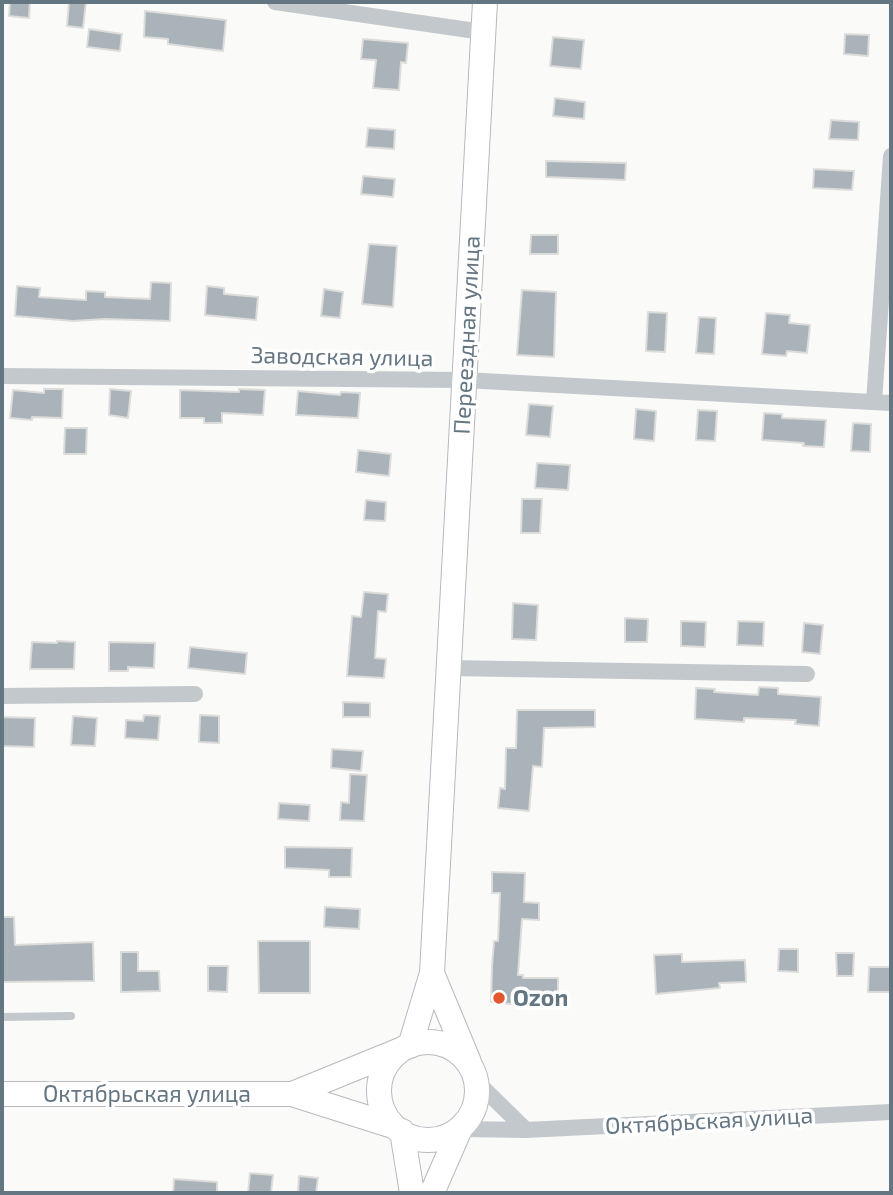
<!DOCTYPE html>
<html>
<head>
<meta charset="utf-8">
<style>
	body { margin:0 }
	#map { position:relative; width:893px; height:1195px; overflow:hidden; background:#fafaf8; font-family:"Exo 2",sans-serif }
	canvas { display:block }
	.frame { position:absolute; inset:0; border:4px solid #657683; pointer-events:none }
</style>
</head>
<body>
<div id="map">
<canvas width="893" height="1195"></canvas>
<div class="frame"></div>
</div>
<script>
const ctx = document.querySelector('canvas').getContext('2d');
ctx.lineJoin = 'round';
function fill(path, color) { ctx.fillStyle = color; ctx.fill(path, 'evenodd'); }
const toPath = rows => new Path2D(rows.map(r => 'M' + r).join(''));
function stroke(path, color, width, dash) { ctx.strokeStyle = color; ctx.lineWidth = width; ctx.lineCap = dash ? 'butt' : 'round'; ctx.setLineDash(dash || []); ctx.stroke(path); }
function label(font, color, halo, rows, align = 'center') {
  ctx.font = font + ' "Exo 2",sans-serif'; ctx.lineWidth = 7; ctx.setLineDash([]); ctx.textBaseline = 'middle'; ctx.strokeStyle = halo; ctx.fillStyle = color; for (const [text, x, y, turn = 0] of rows) {
    ctx.save(); ctx.translate(x, y); ctx.rotate((+turn || 0) * Math.PI / 180); ctx.textAlign = isNaN(turn) ? turn : align; if (halo) ctx.strokeText(text, 0, 0); ctx.fillText(text, 0, 0); ctx.restore();
  }
}
const building = toPath([
	[10,2,30,2,29,18,9,16,10,2],
	[69,2,86,2,83,28,67,26,69,2],
	[145,11,226,20,223,51,168,44,168,39,144,37,145,11],
	[89,29,122,34,120,51,87,47,89,29],
	[845,34,869,35,868,56,844,54,845,34],
	[553,37,584,40,581,69,550,66,553,37],
	[363,39,408,43,406,63,401,62,399,90,373,88,376,60,361,59,363,39],
	[555,98,585,102,584,119,553,116,555,98],
	[831,120,859,122,858,140,829,139,831,120],
	[368,128,395,130,394,149,366,147,368,128],
	[546,161,626,163,625,180,546,177,546,161],
	[814,169,854,171,852,190,813,188,814,169],
	[363,176,395,179,393,197,361,194,363,176],
	[531,235,558,235,558,254,530,254,531,235],
	[369,244,397,246,393,307,362,304,369,244],
	[151,282,171,283,170,321,105,319,73,321,15,316,17,286,40,288,39,297,86,300,86,291,105,292,105,297,150,299,151,282],
	[207,286,224,288,224,294,258,297,256,320,205,315,207,286],
	[324,289,343,292,340,318,321,316,324,289],
	[522,290,556,292,554,357,517,355,522,290],
	[648,312,667,313,665,352,646,351,648,312],
	[766,313,790,315,789,323,810,325,807,353,787,351,786,356,762,354,766,313],
	[699,317,716,318,714,354,696,353,699,317],
	[44,389,63,389,62,418,32,417,32,420,10,418,13,390,44,393,44,389],
	[110,389,131,391,128,418,109,415,110,389],
	[239,389,265,390,263,415,222,413,222,423,204,423,204,418,180,418,180,390,239,392,239,389],
	[298,391,340,395,341,392,360,393,358,418,296,415,298,391],
	[529,404,553,406,550,437,526,435,529,404],
	[636,409,656,411,654,441,634,439,636,409],
	[698,410,717,411,715,441,696,440,698,410],
	[764,413,782,414,782,418,826,420,824,447,803,446,804,443,762,440,764,413],
	[853,423,871,424,870,452,851,451,853,423],
	[65,428,87,428,86,454,64,454,65,428],
	[358,450,391,454,389,476,356,472,358,450],
	[537,463,570,465,568,490,535,488,537,463],
	[522,499,542,499,540,533,521,533,522,499],
	[366,500,386,502,385,521,364,520,366,500],
	[364,592,388,594,386,612,378,611,375,658,386,659,384,678,347,676,352,616,361,617,364,592],
	[513,603,538,605,536,640,512,639,513,603],
	[625,618,648,619,647,642,625,642,625,618],
	[681,621,706,622,705,647,681,646,681,621],
	[738,621,764,622,763,646,737,645,738,621],
	[804,623,823,625,820,654,802,652,804,623],
	[57,641,75,642,74,669,30,669,32,642,57,643,57,641],
	[109,642,155,643,154,668,128,667,128,671,109,671,109,642],
	[190,647,247,653,245,674,188,668,190,647],
	[759,687,778,688,778,694,821,697,819,726,795,724,796,720,744,718,744,722,695,719,696,688,715,689,714,692,758,695,759,687],
	[343,702,370,703,370,717,343,717,343,702],
	[517,710,595,710,595,727,544,728,542,767,533,766,529,811,498,808,500,788,505,789,506,748,516,748,517,710],
	[144,715,160,716,158,740,125,738,126,720,143,721,144,715],
	[200,715,219,716,219,743,199,742,200,715],
	[73,716,97,718,95,746,71,745,73,716],
	[2,717,35,718,34,747,2,746,2,717],
	[332,749,363,751,361,771,331,768,332,749],
	[350,774,367,775,364,821,340,820,341,802,349,803,350,774],
	[279,803,310,805,309,821,278,819,279,803],
	[285,847,352,848,351,877,329,877,329,870,285,868,285,847],
	[492,872,525,873,524,902,539,903,539,920,522,919,518,975,523,975,523,978,558,978,558,998,522,997,522,1005,491,1002,492,966,494,941,498,941,500,893,492,893,492,872],
	[325,907,360,909,359,929,324,927,325,907],
	[2,917,14,917,15,945,93,942,94,981,2,982,2,917],
	[258,941,310,941,310,993,259,993,258,941],
	[779,949,798,949,798,972,778,971,779,949],
	[121,952,138,952,138,971,159,971,160,991,121,992,121,952],
	[836,953,854,953,853,976,837,976,836,953],
	[682,954,682,962,745,960,746,982,719,983,720,988,656,994,654,955,682,954],
	[208,966,228,966,227,992,208,991,208,966],
	[869,967,891,967,891,992,868,992,869,967],
	[250,1173,273,1175,271,1193,248,1193,250,1173],
	[299,1176,318,1178,316,1193,298,1193,299,1176],
	[174,1179,217,1182,217,1193,173,1193,174,1179]
]);
const lane = toPath([
	[2,1017,71,1016]
]);
const street = toPath([
	[275,2,483,32],
	[2,376,464,380,891,403],
	[874,402,891,156],
	[448,668,807,674],
	[2,696,195,694],
	[477,1082,526,1130],
	[460,1129,526,1130,891,1112]
]);
const primary = toPath([
	[432,973,469,1062],
	'379 1091a49 49 0 1 1 98 0a49 49 0 1 1-98 0Z',
	[410,1046,432,973,485,2],
	[2,1094,292,1094,393,1126],
	[292,1094,400,1050],
	[402,1131,412,1193],
	[432,1193,460,1129]
]);
const markers = [
	[499,998,7,"#e4572e"]
];
const streetNames = [
	["Переездная улица",467,335,-87],
	["Заводская улица",342,357,1],
	["Октябрьская улица",147,1094],
	["Октябрьская улица",709,1121,-3]
];
const poiNames = [
	["Ozon",513,998]
];
fill(building, '#aab3b9');
stroke(building, '#dcdcda', 2);
stroke(primary, '#b5babe', 26);
stroke(lane, '#c3c8cc', 8);
stroke(street, '#c3c8cc', 16);
stroke(primary, '#fff', 24);
for (const [x, y, r, color] of markers) { const dot = new Path2D(); dot.arc(x, y, r, 0, 2 * Math.PI); ctx.fillStyle = color; ctx.fill(dot); stroke(dot, '#fff', 2.5); }
label('23px', '#657683', '#fff', streetNames);
label('bold 23px', '#657683', '#fff', poiNames, 'left');
</script>
</body>
</html>
